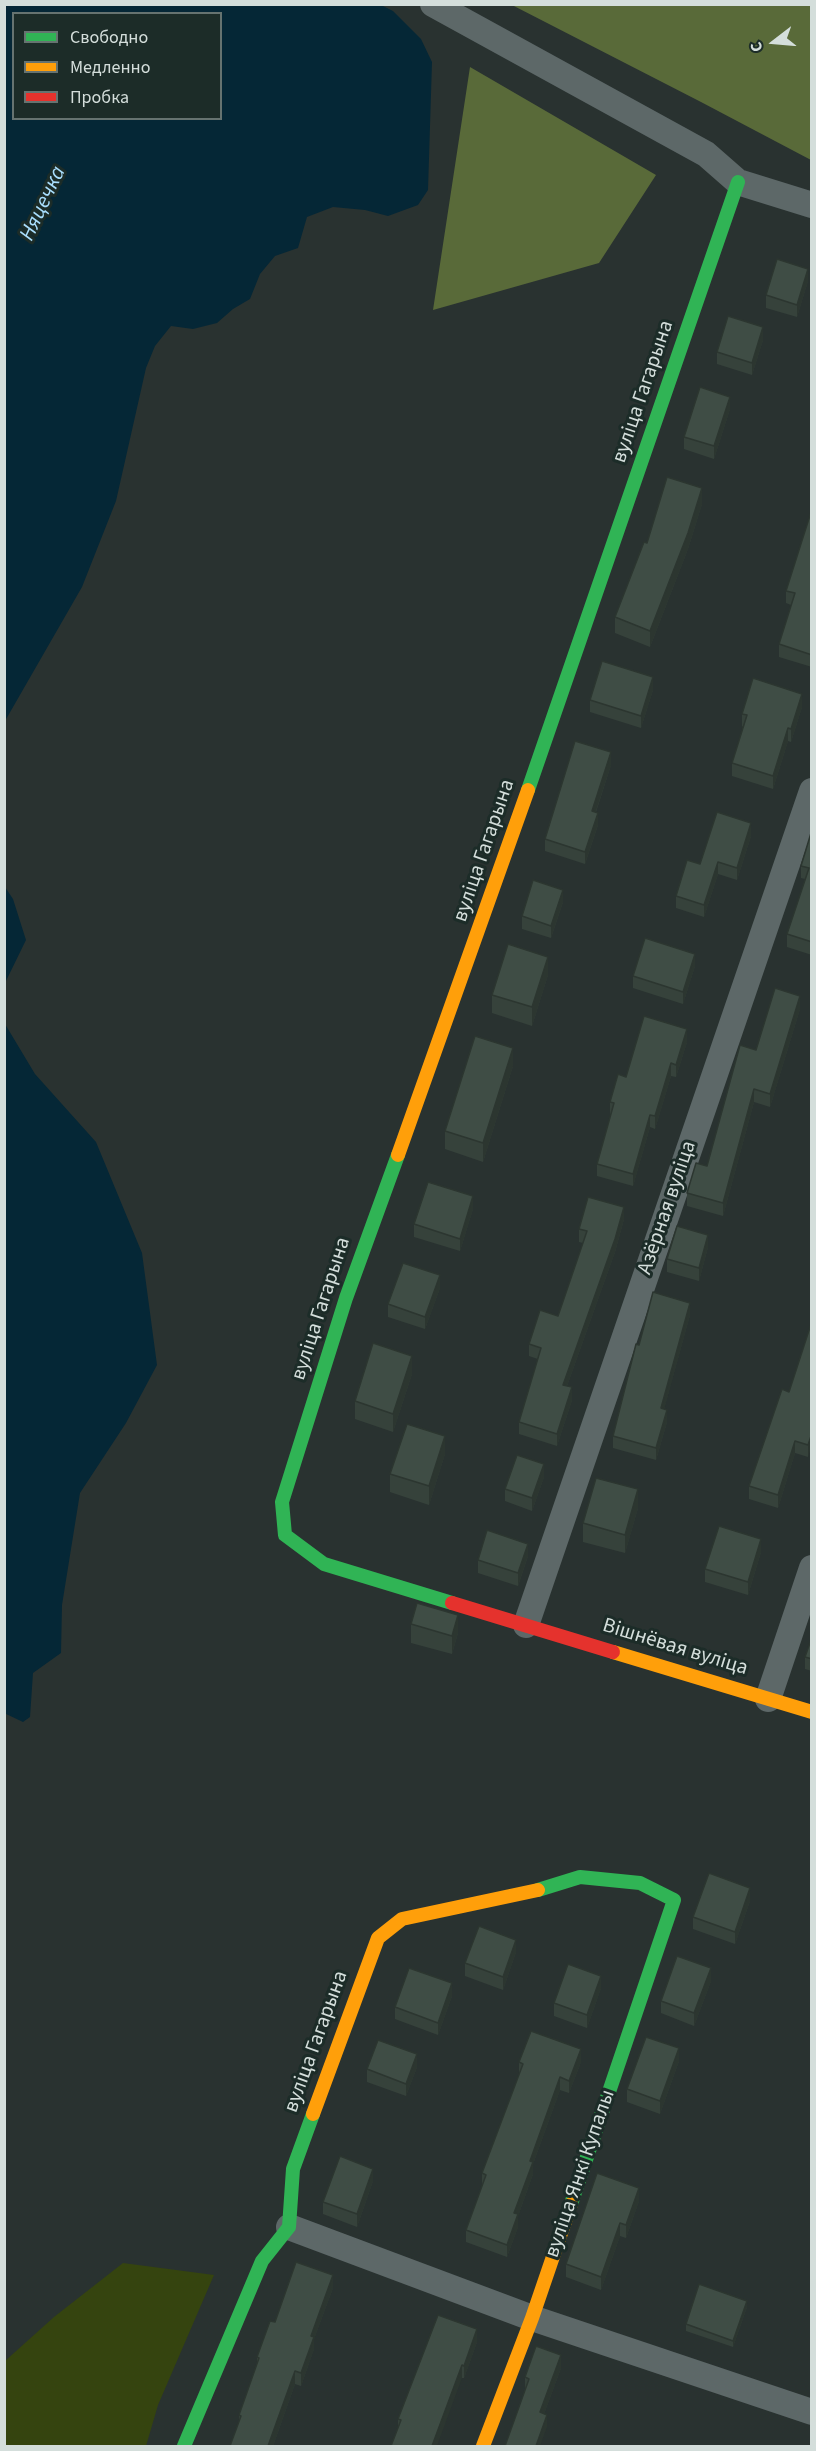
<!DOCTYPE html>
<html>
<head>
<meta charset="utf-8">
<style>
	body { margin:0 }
	#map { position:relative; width:816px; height:2451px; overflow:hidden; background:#293230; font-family:"Source Sans 3",sans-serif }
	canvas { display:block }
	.frame { position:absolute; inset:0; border:6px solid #d4dedb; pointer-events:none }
	.legend { position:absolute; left:12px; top:12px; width:210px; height:108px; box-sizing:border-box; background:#1c2c28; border:2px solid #667370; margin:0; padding:8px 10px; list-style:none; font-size:18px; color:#d4dedb }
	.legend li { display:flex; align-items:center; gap:12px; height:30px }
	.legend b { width:30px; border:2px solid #667370 }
	.north { position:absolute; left:744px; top:12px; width:60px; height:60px; -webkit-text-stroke:4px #1c2c28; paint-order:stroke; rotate:254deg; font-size:16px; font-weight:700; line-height:24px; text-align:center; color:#d4dedb }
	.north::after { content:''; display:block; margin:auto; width:21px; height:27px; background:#d4dedb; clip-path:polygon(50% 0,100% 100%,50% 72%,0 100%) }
</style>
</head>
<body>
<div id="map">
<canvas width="816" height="2451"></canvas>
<div class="frame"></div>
<ul class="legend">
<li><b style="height:8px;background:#30b455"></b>Свободно</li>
<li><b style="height:8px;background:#ff9f0a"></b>Медленно</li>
<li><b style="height:8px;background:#e5322d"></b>Пробка</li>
</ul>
<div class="north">С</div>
</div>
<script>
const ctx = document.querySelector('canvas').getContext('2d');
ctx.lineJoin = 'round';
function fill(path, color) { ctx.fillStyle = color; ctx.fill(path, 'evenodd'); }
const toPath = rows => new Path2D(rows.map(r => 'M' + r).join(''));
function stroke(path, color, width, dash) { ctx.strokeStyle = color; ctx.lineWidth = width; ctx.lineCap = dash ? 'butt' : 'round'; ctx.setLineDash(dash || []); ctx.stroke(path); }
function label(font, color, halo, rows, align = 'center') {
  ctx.font = font + ' "Source Sans 3",sans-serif'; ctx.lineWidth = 6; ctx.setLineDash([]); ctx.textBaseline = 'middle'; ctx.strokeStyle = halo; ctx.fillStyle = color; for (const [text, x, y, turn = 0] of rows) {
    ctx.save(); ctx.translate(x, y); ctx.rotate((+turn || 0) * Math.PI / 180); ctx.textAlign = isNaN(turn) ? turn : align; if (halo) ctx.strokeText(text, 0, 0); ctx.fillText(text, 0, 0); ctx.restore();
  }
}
const green = toPath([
	[123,2263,214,2275,158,2405,146,2446,5,2446,5,2361,54,2317]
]);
const forest = toPath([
	[512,5,811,5,811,160,701,102],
	[470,67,656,175,599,263,433,310]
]);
const water = toPath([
	[381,5,393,11,421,39,432,62,428,190,418,205,388,216,365,210,333,207,307,217,298,248,275,256,260,274,250,299,233,309,217,323,193,329,171,326,155,346,146,368,116,501,82,587,5,721,5,5],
	[14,14,220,14,220,118,14,118],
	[5,887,13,899,26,940,5,983],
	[5,1024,35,1074,96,1142,142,1253,157,1365,126,1423,80,1493,62,1605,61,1653,33,1673,30,1717,23,1722,4,1713]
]);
const street = toPath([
	[433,4,706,154,738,182,812,205],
	[526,1625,812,791],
	[768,1699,812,1568],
	[289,2227,532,2318,812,2412]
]);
const fast = toPath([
	[528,790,738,182],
	[398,1155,346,1298,282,1502,285,1535,324,1564,452,1603],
	[538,1890,580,1877,640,1883,674,1900,571,2204],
	[184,2446,262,2261,289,2227,293,2169,313,2114]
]);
const slow = toPath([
	[398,1155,528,790],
	[613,1652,812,1712],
	[313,2114,378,1938,402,1919,538,1890],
	[483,2446,532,2318,571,2204]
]);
const jam = toPath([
	[452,1603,613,1652]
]);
const wall = toPath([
	[808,281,797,317,766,308,766,295],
	[763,340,752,375,717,364,717,352],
	[730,409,714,459,684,449,684,437],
	[702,504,688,549,650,647,615,633,615,617,647,543],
	[812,509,812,667,779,657,779,644,791,605,786,603,786,591],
	[653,690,641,728,590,712,590,700],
	[802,707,791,742,788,741,773,789,732,776,732,763,743,727,742,726,742,714],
	[611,765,596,812,598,825,585,864,545,851,545,839],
	[811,833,812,955,787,947,787,934,805,879,801,878,801,866],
	[751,836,737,880,718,874,704,917,676,908,676,896,700,864],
	[563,902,551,938,522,929,522,916],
	[695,966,683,1004,633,988,633,976],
	[548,975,532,1026,492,1013,492,995],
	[800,1009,770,1107,754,1102,723,1216,687,1206,687,1193,707,1166,756,1050],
	[687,1042,676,1077,671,1076,655,1129,650,1127,633,1186,597,1176,597,1164,611,1115,610,1114,610,1102,626,1077],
	[513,1066,483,1162,445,1149,445,1131],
	[473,1209,460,1251,414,1237,414,1224],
	[624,1219,615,1252,567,1386,572,1400,557,1446,519,1434,519,1422,538,1359,529,1356,529,1344,558,1316,583,1243,579,1242,579,1229],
	[708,1247,699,1281,667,1272,667,1259],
	[440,1288,425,1329,388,1317,388,1304],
	[690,1315,664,1409,667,1422,656,1460,613,1448,613,1436,639,1345],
	[812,1321,808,1457,795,1453,778,1508,749,1499,749,1486,789,1392],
	[412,1374,393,1432,355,1419,355,1401],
	[445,1454,429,1505,390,1492,390,1474],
	[544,1477,532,1511,505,1501,505,1489],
	[638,1508,625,1553,583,1542,583,1523],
	[761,1552,748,1595,705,1582,705,1569],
	[528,1556,518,1586,478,1573,478,1560],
	[411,1624,458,1633,452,1654,411,1643],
	[812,1637,812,1671,805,1669,805,1657],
	[750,1901,735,1944,693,1929,693,1917],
	[516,1952,503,1990,465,1976,465,1963],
	[711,1981,694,2026,661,2013,661,2001],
	[601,1988,587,2028,554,2016,554,2003],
	[452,1996,438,2035,395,2019,395,2007],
	[679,2061,660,2114,627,2102,627,2089],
	[519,2062,581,2062,569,2093,560,2090,533,2164,533,2174,518,2216,518,2227,507,2257,466,2242,466,2230,482,2186,482,2173,519,2075],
	[417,2067,406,2096,367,2082,367,2069],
	[373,2181,357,2227,323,2214,323,2202],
	[639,2201,626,2238,620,2236,601,2290,566,2277,566,2264],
	[333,2288,314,2339,314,2349,301,2386,295,2384,273,2446,230,2446,239,2421,239,2415,257,2366,257,2357,275,2322],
	[747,2307,733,2347,686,2331,686,2324],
	[477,2342,464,2378,462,2378,398,2430,398,2419],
	[561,2368,544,2414,547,2427,525,2390,525,2377]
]);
const shadedWall = toPath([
	[808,269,808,281,797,317,797,305],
	[763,327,763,340,752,375,752,363],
	[730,397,730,409,714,459,714,446],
	[702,488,702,504,688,549,650,647,650,631],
	[653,677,653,690,641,728,641,716],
	[802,694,802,707,791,742,791,729],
	[788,728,788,741,773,789,773,776],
	[611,752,611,765,592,823,592,811],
	[598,813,598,825,585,864,585,852],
	[751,823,751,836,737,880,737,868],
	[718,862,718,874,704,917,704,905],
	[563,890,563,902,551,938,551,926],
	[695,954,695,966,683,1004,683,992],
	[548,957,548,975,532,1026,532,1007],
	[800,996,800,1009,770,1107,770,1094],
	[687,1029,687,1042,676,1077,676,1065],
	[513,1048,513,1066,483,1162,483,1143],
	[671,1063,671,1076,655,1129,655,1116],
	[754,1089,754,1102,723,1216,723,1203],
	[650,1115,650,1127,633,1186,633,1174],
	[473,1196,473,1209,460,1251,460,1239],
	[624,1207,624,1219,615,1252,563,1397,563,1385],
	[708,1235,708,1247,699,1281,699,1268],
	[440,1275,440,1288,425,1329,425,1317],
	[690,1303,690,1315,661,1421,661,1408],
	[412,1356,412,1374,393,1432,393,1414],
	[572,1387,572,1400,557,1446,557,1434],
	[667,1410,667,1422,656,1460,656,1448],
	[812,1433,812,1445,808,1457,808,1445],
	[445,1436,445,1454,429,1505,429,1486],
	[795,1441,795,1453,778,1508,778,1495],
	[544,1464,544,1477,532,1511,532,1498],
	[638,1489,638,1508,625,1553,625,1535],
	[761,1539,761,1552,748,1595,748,1582],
	[528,1544,528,1556,518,1586,518,1573],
	[458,1615,458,1633,452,1654,452,1636],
	[750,1888,750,1901,735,1944,735,1932],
	[516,1940,516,1952,503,1990,503,1977],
	[711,1968,711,1981,694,2026,694,2013],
	[601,1976,601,1988,587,2028,587,2015],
	[452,1983,452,1996,438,2035,438,2023],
	[679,2048,679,2061,660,2114,660,2101],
	[581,2049,581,2062,569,2093,569,2081],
	[417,2054,417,2067,406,2096,406,2084],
	[560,2077,560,2090,533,2164,533,2174,518,2216,518,2227,507,2257,507,2245,514,2213,530,2161],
	[373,2169,373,2181,357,2227,357,2214],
	[639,2188,639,2201,626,2238,626,2225],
	[620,2223,620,2236,601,2290,601,2277],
	[333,2275,333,2288,314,2339,314,2349,301,2386,301,2373,311,2336],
	[747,2301,747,2307,733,2347,733,2341],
	[477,2329,477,2342,464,2378,464,2366],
	[561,2355,561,2368,540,2425,540,2412],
	[462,2365,462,2378,437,2446,432,2446],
	[295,2371,295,2384,273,2446,268,2446],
	[547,2415,547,2427,540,2446,536,2446]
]);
const building = toPath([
	[777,259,808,269,797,305,766,295,777,259],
	[728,316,763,327,752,363,717,352,728,316],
	[700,387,730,397,714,446,684,437,700,387],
	[667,477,702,488,688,533,650,631,615,617,644,542,647,543,667,477],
	[812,509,812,655,779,644,795,593,786,591,812,509],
	[602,661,653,677,641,716,590,700,602,661],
	[753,678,802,694,791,729,788,728,773,776,732,763,747,715,742,714,753,678],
	[575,741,611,752,592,811,598,813,585,852,545,839,575,741],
	[717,812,751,823,737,868,718,862,704,905,676,896,687,860,700,864,717,812],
	[811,833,812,833,812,942,787,934,809,868,801,866,811,833],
	[533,880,563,890,551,926,522,916,533,880],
	[645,938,695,954,683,992,633,976,645,938],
	[508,944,548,957,532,1007,492,995,508,944],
	[775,988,800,996,770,1094,754,1089,723,1203,687,1193,696,1163,707,1166,740,1045,756,1050,775,988],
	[644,1016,687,1029,676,1065,671,1063,655,1116,650,1115,633,1174,597,1164,614,1103,610,1102,618,1074,626,1077,644,1016],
	[475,1036,513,1048,483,1143,445,1131,475,1036],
	[428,1182,473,1196,460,1239,414,1224,428,1182],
	[588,1197,624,1207,615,1239,563,1385,572,1387,557,1434,519,1422,541,1348,529,1344,540,1310,558,1316,587,1231,579,1229,588,1197],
	[677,1226,708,1235,699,1268,667,1259,677,1226],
	[403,1263,440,1275,425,1317,388,1304,403,1263],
	[653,1292,690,1303,661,1408,667,1410,656,1448,613,1436,636,1344,639,1345,653,1292],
	[812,1321,812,1433,808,1445,795,1441,778,1495,749,1486,782,1389,789,1392,812,1321],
	[373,1343,412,1356,393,1414,355,1401,373,1343],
	[407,1424,445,1436,429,1486,390,1474,407,1424],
	[517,1455,544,1464,532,1498,505,1489,517,1455],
	[596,1478,638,1489,625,1535,583,1523,596,1478],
	[719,1526,761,1539,748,1582,705,1569,719,1526],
	[487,1530,528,1544,518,1573,478,1560,487,1530],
	[417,1603,458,1615,452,1636,411,1624,417,1603],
	[812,1637,812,1659,805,1657,812,1637],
	[709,1873,750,1888,735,1932,693,1917,709,1873],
	[479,1926,516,1940,503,1977,465,1963,479,1926],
	[677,1956,711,1968,694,2013,661,2001,677,1956],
	[568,1964,601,1976,587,2015,554,2003,568,1964],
	[409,1968,452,1983,438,2023,395,2007,409,1968],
	[531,2031,581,2049,569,2081,560,2077,530,2161,533,2162,514,2213,518,2214,507,2245,466,2230,486,2175,482,2173,523,2064,519,2062,531,2031],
	[646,2037,679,2048,660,2101,627,2089,646,2037],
	[378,2040,417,2054,406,2084,367,2069,378,2040],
	[340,2156,373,2169,357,2214,323,2202,340,2156],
	[597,2173,639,2188,626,2225,620,2223,601,2277,566,2264,597,2173],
	[296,2262,333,2275,311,2336,314,2337,301,2373,295,2371,268,2446,230,2446,241,2416,239,2415,259,2358,257,2357,270,2321,275,2322,296,2262],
	[699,2284,747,2301,733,2341,686,2324,699,2284],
	[438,2315,477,2329,464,2366,462,2365,432,2446,391,2446,401,2420,398,2419,438,2315],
	[536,2346,561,2355,540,2412,547,2415,536,2446,505,2446,529,2379,525,2377,536,2346]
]);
const streetNames = [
	["вуліца Гагарына",644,392,-71],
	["вуліца Гагарына",485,851,-71],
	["Азёрная вуліца",668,1208,-71],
	["вуліца Гагарына",322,1309,-72],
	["Вішнёвая вуліца",675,1648,17],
	["вуліца Гагарына",317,2042,-70],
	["вуліца Янкі Купалы",581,2174,-71]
];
const waterNames = [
	["Няцечка",44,204,-65]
];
fill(green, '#35440f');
fill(forest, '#596a39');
fill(water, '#052736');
stroke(street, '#5d6868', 26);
stroke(fast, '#30b455', 14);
stroke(slow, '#ff9f0a', 14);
stroke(jam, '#e5322d', 14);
fill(wall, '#36423b');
fill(shadedWall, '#2c3630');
fill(building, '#3f4d45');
stroke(building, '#2c3630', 1.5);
label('21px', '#d4dedb', '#1c2c28', streetNames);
label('italic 22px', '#a9defc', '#1c2c28', waterNames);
</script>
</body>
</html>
